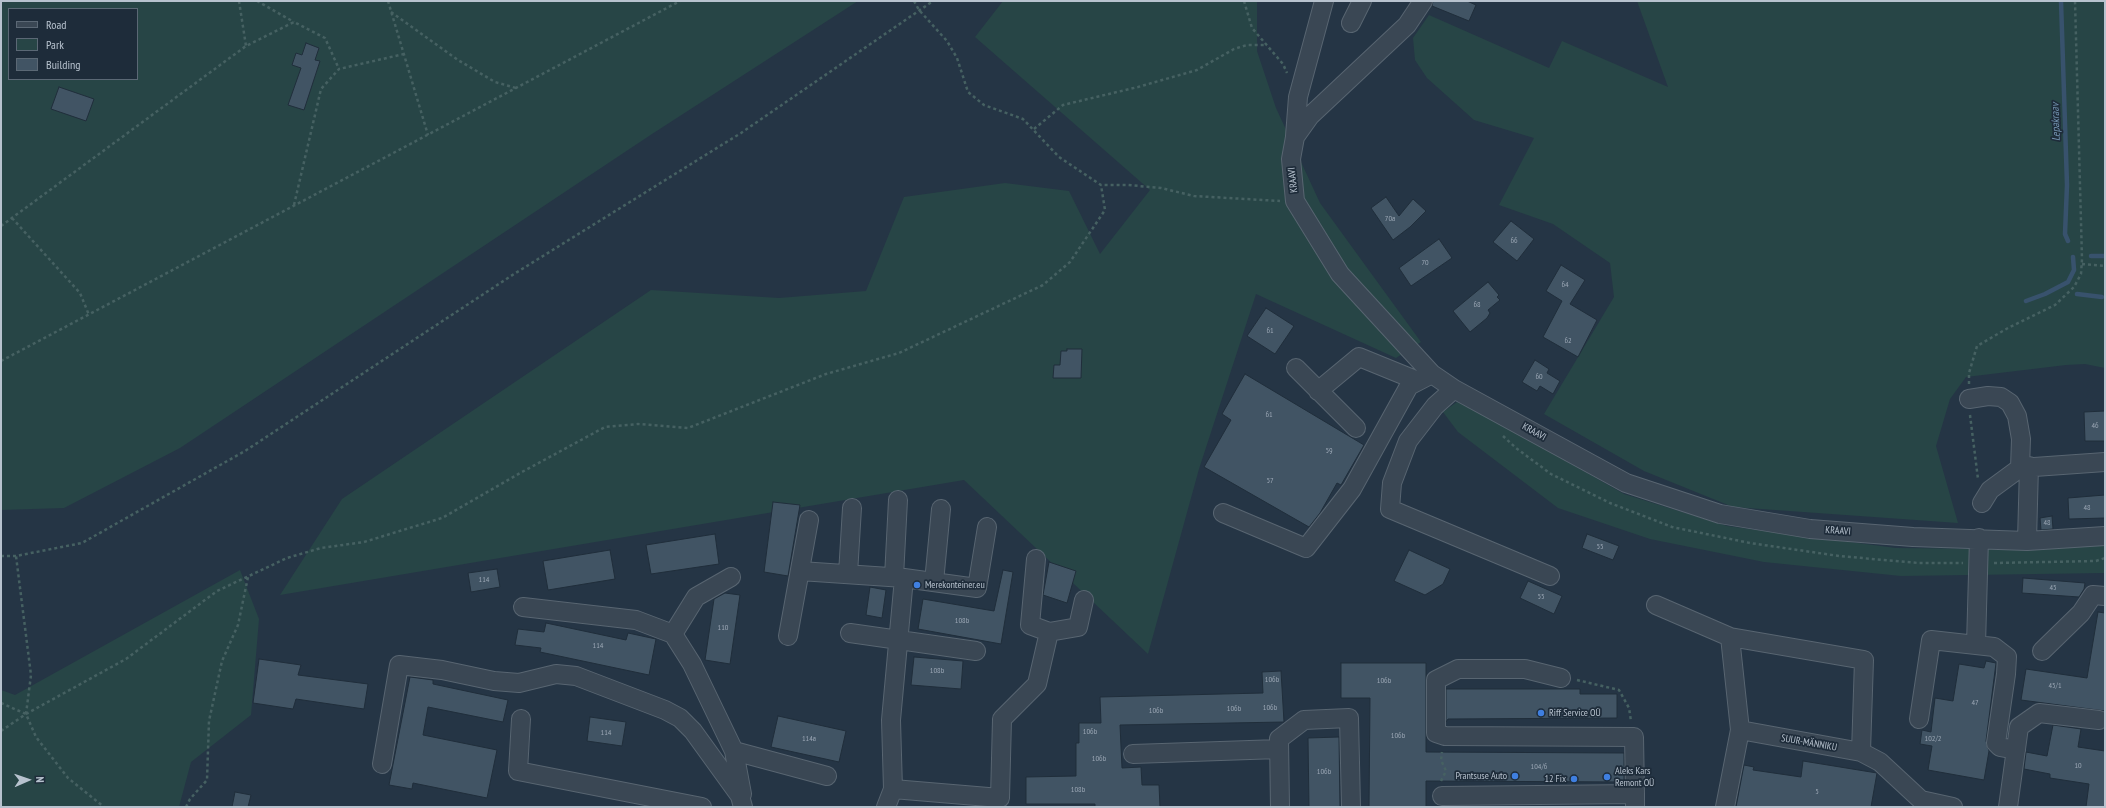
<!DOCTYPE html>
<html>
<head>
<meta charset="utf-8">
<style>
	body { margin:0 }
	#map { position:relative; width:2106px; height:808px; overflow:hidden; background:#253545; font-family:"PT Sans Narrow",sans-serif }
	canvas { display:block }
	.frame { position:absolute; inset:0; border:2px solid #b7c2ce; pointer-events:none }
	.legend { position:absolute; left:8px; top:8px; width:130px; height:72px; box-sizing:border-box; background:#1e2c3a; border:1px solid #5b6875; margin:0; padding:5px 7px; list-style:none; font-size:12px; color:#b7c2ce }
	.legend li { display:flex; align-items:center; gap:8px; height:20px }
	.legend b { width:20px; border:1px solid #5b6875 }
	.north { position:absolute; left:8px; top:760px; width:40px; height:40px; -webkit-text-stroke:3px #1e2c3a; paint-order:stroke; rotate:88deg; font-size:11px; font-weight:700; line-height:16px; text-align:center; color:#b7c2ce }
	.north::after { content:''; display:block; margin:auto; width:14px; height:18px; background:#b7c2ce; clip-path:polygon(50% 0,100% 100%,50% 72%,0 100%) }
</style>
</head>
<body>
<div id="map">
<canvas width="2106" height="808"></canvas>
<div class="frame"></div>
<ul class="legend">
<li><b style="height:5px;background:#3a4754"></b>Road</li>
<li><b style="height:11px;background:#274546"></b>Park</li>
<li><b style="height:11px;background:#415464"></b>Building</li>
</ul>
<div class="north">N</div>
</div>
<script>
const ctx = document.querySelector('canvas').getContext('2d');
ctx.lineJoin = 'round';
function fill(path, color) { ctx.fillStyle = color; ctx.fill(path, 'evenodd'); }
const toPath = rows => new Path2D(rows.map(r => 'M' + r).join(''));
function stroke(path, color, width, dash) { ctx.strokeStyle = color; ctx.lineWidth = width; ctx.lineCap = dash ? 'butt' : 'round'; ctx.setLineDash(dash || []); ctx.stroke(path); }
function label(font, color, halo, rows, align = 'center') {
  ctx.font = font + ' "PT Sans Narrow",sans-serif'; ctx.lineWidth = 3.5; ctx.setLineDash([]); ctx.textBaseline = 'middle'; ctx.strokeStyle = halo; ctx.fillStyle = color; for (const [text, x, y, turn = 0] of rows) {
    ctx.save(); ctx.translate(x, y); ctx.rotate((+turn || 0) * Math.PI / 180); ctx.textAlign = isNaN(turn) ? turn : align; if (halo) ctx.strokeText(text, 0, 0); ctx.fillText(text, 0, 0); ctx.restore();
  }
}
const green = toPath([
	[1,1,858,1,652,134,180,448,64,508,1,510],
	[9,9,137,9,137,79,9,79],
	[1003,1,1257,1,1257,51,1276,108,1320,203,1421,342,1396,358,1256,294,1199,469,1148,654,964,480,280,595,342,499,651,290,779,298,866,291,904,197,1005,183,1069,191,1100,254,1150,190,975,37],
	[1637,1,2105,1,2105,368,2085,364,2066,365,1966,377,1950,399,1936,446,1958,523,1733,507,1644,471,1544,414,1614,297,1610,263,1553,224,1499,205,1534,138,1474,120,1427,78,1415,60,1413,38,1429,15,1549,68,1562,41,1668,87],
	[1457,402,1492,419,1624,494,1727,526,1896,548,2001,549,2105,543,2105,573,1901,576,1764,562,1650,539,1558,508,1458,432,1443,412],
	[240,570,259,619,251,715,191,762,179,807,1,807,1,690,15,695]
]);
const stream = toPath([
	[2061,1,2067,185,2065,234,2068,241],
	[2091,256,2105,256],
	[2077,294,2102,297],
	[2026,301,2045,294,2068,282,2074,270,2073,257]
]);
const building = toPath([
	[1433,1,1467,1,1476,5,1469,21,1432,6,1433,1],
	[306,43,319,48,315,60,320,61,304,110,288,105,301,68,292,65,296,53,302,55,306,43],
	[59,87,94,99,86,121,51,109,59,87],
	[1386,197,1399,216,1413,199,1426,211,1410,227,1393,240,1371,208,1386,197],
	[1511,221,1534,239,1517,261,1493,242,1511,221],
	[1439,239,1452,258,1411,286,1399,268,1439,239],
	[1561,265,1585,280,1570,304,1597,320,1578,357,1543,337,1562,301,1546,291,1561,265],
	[1488,282,1499,295,1497,297,1500,300,1488,310,1490,313,1487,318,1470,332,1453,311,1488,282],
	[1266,308,1294,326,1275,354,1247,336,1266,308],
	[1067,349,1082,349,1081,378,1053,378,1054,365,1060,365,1061,351,1067,351,1067,349],
	[1535,360,1549,369,1547,373,1560,381,1553,394,1540,386,1537,391,1522,382,1535,360],
	[1245,374,1364,445,1341,485,1337,483,1320,513,1309,527,1204,467,1231,420,1222,414,1245,374],
	[2105,411,2105,441,2085,441,2084,412,2105,411],
	[2105,495,2105,518,2069,519,2068,498,2105,495],
	[773,502,800,505,788,576,764,572,773,502],
	[2052,516,2053,529,2041,530,2040,518,2052,516],
	[715,534,719,564,651,574,646,545,715,534],
	[1587,534,1619,546,1613,560,1582,548,1587,534],
	[610,550,615,579,548,590,543,561,610,550],
	[1409,550,1450,569,1443,584,1425,595,1394,581,1409,550],
	[1049,562,1076,571,1067,603,1043,595,1049,562],
	[497,569,500,587,471,592,468,573,497,569],
	[1003,570,1013,572,1001,644,918,629,923,599,994,611,1003,570],
	[2023,578,2085,583,2084,589,2079,597,2022,593,2023,578],
	[1528,581,1562,596,1554,614,1520,598,1528,581],
	[870,587,886,590,882,618,866,615,870,587],
	[725,593,740,595,730,664,705,660,714,599,725,593],
	[2098,612,2105,613,2105,711,2021,700,2026,669,2087,678,2098,612],
	[546,623,626,640,628,633,656,639,649,675,540,652,541,648,515,645,518,629,544,632,546,623],
	[914,657,963,661,961,689,911,685,914,657],
	[259,659,301,665,298,675,368,684,364,709,296,699,293,709,253,703,259,659],
	[1986,661,1996,663,1986,741,1989,751,1984,780,1928,770,1932,746,1920,744,1922,730,1931,732,1935,698,1953,701,1959,664,1984,668,1986,661],
	[1341,663,1426,663,1426,752,1624,753,1624,782,1426,781,1426,807,1369,807,1370,698,1341,698,1341,663],
	[1281,671,1284,722,1120,725,1122,768,1141,767,1142,785,1159,785,1160,807,1095,807,1095,804,1026,804,1026,777,1076,776,1076,743,1079,743,1079,723,1101,723,1100,697,1263,693,1262,672,1281,671],
	[410,677,433,680,433,684,508,700,503,722,428,707,423,735,497,750,487,798,413,783,412,789,389,785,410,677],
	[1446,689,1580,689,1580,694,1617,694,1617,718,1448,719,1446,722,1446,689],
	[778,716,846,731,839,762,771,747,778,716],
	[590,717,626,722,622,746,587,741,590,717],
	[2053,725,2081,729,2078,747,2105,751,2105,807,2086,807,2089,784,2050,778,2050,774,2024,769,2026,752,2047,756,2053,725],
	[1339,737,1340,807,1309,807,1308,738,1339,737],
	[1803,761,1877,773,1871,807,1736,807,1744,765,1754,767,1753,770,1801,777,1803,761],
	[235,792,251,795,248,807,232,807,235,792]
]);
const path = toPath([
	[239,1,246,46],
	[257,1,294,22],
	[388,1,428,135],
	[914,1,919,10,947,41,957,58,968,92,984,105,1023,119,1059,157,1101,185,1128,185,1161,188,1194,196,1280,201],
	[1244,1,1252,28,1283,64,1287,73],
	[391,12,458,60,495,82,516,88],
	[1034,129,1063,105,1138,87,1197,70,1234,49,1247,45,1267,45],
	[294,205,321,89,339,69,404,54],
	[12,218,80,293,89,315],
	[1,226,246,46,294,22,325,38,339,69],
	[2082,264,2105,266],
	[1,361,680,1],
	[1969,384,1969,373,1977,346,2008,328,2055,305,2074,287,2081,274,2082,259,2075,1],
	[1970,415,1978,479],
	[1503,436,1516,448,1551,474,1610,503,1672,527,1750,543,1839,556,1918,563,1963,563],
	[1,556,16,556,82,543,245,451,514,274,741,133,933,1],
	[1994,563,2096,561,2105,558],
	[1577,680,1619,690,1629,708,1631,721],
	[1,703,26,714,36,737,68,778,104,807],
	[26,714,126,659,217,591,287,558,321,548,364,542,442,518,522,472,605,427,638,424,688,428,826,374,899,353,1043,285,1070,262,1105,210,1101,185],
	[1,731,26,714,31,675,16,556],
	[1441,781,1446,771,1441,760,1442,752],
	[186,807,190,799,207,780,209,721,222,661,238,625,248,577]
]);
const minor = toPath([
	[1423,1,1407,25,1310,116,1295,137,1291,159,1295,201,1340,274,1432,374,1454,389,1626,483,1720,514,1810,529,1913,537,2027,541,2105,536],
	[1351,23,1362,1],
	[1295,136,1298,97,1324,1],
	[1296,368,1356,428],
	[1454,389,1435,406,1408,441,1392,483,1390,509,1550,576],
	[1318,391,1359,357,1418,381],
	[1969,399,1988,396,2001,397,2010,403,2017,416,2021,439,2020,468],
	[1982,503,1990,490,2020,468,2105,462],
	[1223,513,1306,548,1352,489,1409,386,1432,374],
	[2027,541,2029,466],
	[1036,559,1030,625,1049,632,1078,627,1084,600],
	[800,571,904,578,977,588,987,527],
	[848,574,852,508],
	[894,577,898,500],
	[934,582,941,509],
	[1656,605,1730,637,1864,660,1861,752],
	[523,607,636,620,673,634,692,664,734,751,742,794],
	[850,633,976,651],
	[673,634,696,597,731,577],
	[788,636,809,520],
	[1730,637,1740,730,1861,752,1880,762,1921,800,1953,807],
	[1976,645,1979,538],
	[2042,651,2081,613,2093,595,2105,596],
	[1561,678,1525,669,1458,669,1436,680,1436,733,1445,736,1634,737,1635,794],
	[521,719,518,771,702,807],
	[1919,719,1931,640,1994,647,2007,657,2006,674,1996,743,2000,747,2016,750],
	[734,751,827,776],
	[1133,754,1279,749],
	[382,764,399,665,442,670,494,681,519,683,556,674,576,676,665,710,680,718,693,731,740,796,743,807],
	[893,789,1000,798,1002,719,1037,684,1049,632],
	[1442,796,1635,794,1635,807],
	[886,807,893,789,891,720,904,578],
	[1280,807,1279,739,1304,720,1349,718,1351,807],
	[1725,807,1740,730],
	[2008,807,2019,727,2039,713,2099,720]
]);
const markers = [
	[917,585,4,"#3f7fe0"],
	[1541,713,4,"#3f7fe0"],
	[1515,776,4,"#3f7fe0"],
	[1607,777,4,"#3f7fe0"],
	[1574,779,4,"#3f7fe0"]
];
const numberNames = [
	["70a",1390,219],
	["66",1514,241],
	["70",1425,263],
	["64",1565,285],
	["68",1477,305],
	["61",1270,331],
	["62",1568,341],
	["60",1539,377],
	["61",1269,415],
	["46",2095,426],
	["59",1329,451],
	["57",1270,481],
	["48",2087,508],
	["48",2047,523],
	["55",1600,547],
	["114",484,580],
	["45",2053,588],
	["55",1541,597],
	["108b",962,621],
	["110",723,628],
	["114",598,646],
	["108b",937,671],
	["106b",1272,680],
	["106b",1384,681],
	["45/1",2055,686],
	["47",1975,703],
	["106b",1270,708],
	["106b",1234,709],
	["106b",1156,711],
	["106b",1090,732],
	["114",606,733],
	["106b",1398,736],
	["114a",809,739],
	["102/2",1933,739],
	["106b",1099,759],
	["10",2078,766],
	["104/6",1539,767],
	["106b",1324,772],
	["108b",1078,790],
	["5",1817,792]
];
const streetNames = [
	["KRAAVI",1293,180,-96],
	["KRAAVI",1534,432,29],
	["KRAAVI",1838,531,4],
	["SUUR-MÄNNIKU",1809,743,10]
];
const poiNames = [
	["Merekonteiner.eu",925,585],
	["Riff Service OÜ",1549,713],
	["Aleks Kars",1615,771],
	["Remont OÜ",1615,783],
	["Prantsuse Auto",1507,776,"right"],
	["12 Fix",1566,779,"right"]
];
const waterNames = [
	["Lepakraav",2056,122,-92]
];
fill(green, '#274546');
stroke(stream, '#38526d', 4.5);
fill(building, '#415464');
stroke(building, '#202e3b', 1);
stroke(minor, '#586571', 20);
stroke(path, '#466162', 2.5, [3, 3]);
stroke(minor, '#3a4754', 18);
for (const [x, y, r, color] of markers) { const dot = new Path2D(); dot.arc(x, y, r, 0, 2 * Math.PI); ctx.fillStyle = color; ctx.fill(dot); stroke(dot, '#1e2c3a', 1.5); }
label('8px', '#9aa6b4', null, numberNames);
label('10px', '#b7c2ce', '#1e2c3a', streetNames);
label('10px', '#b7c2ce', '#1e2c3a', poiNames, 'left');
label('italic 11px', '#7595b3', '#1e2c3a', waterNames);
</script>
</body>
</html>
